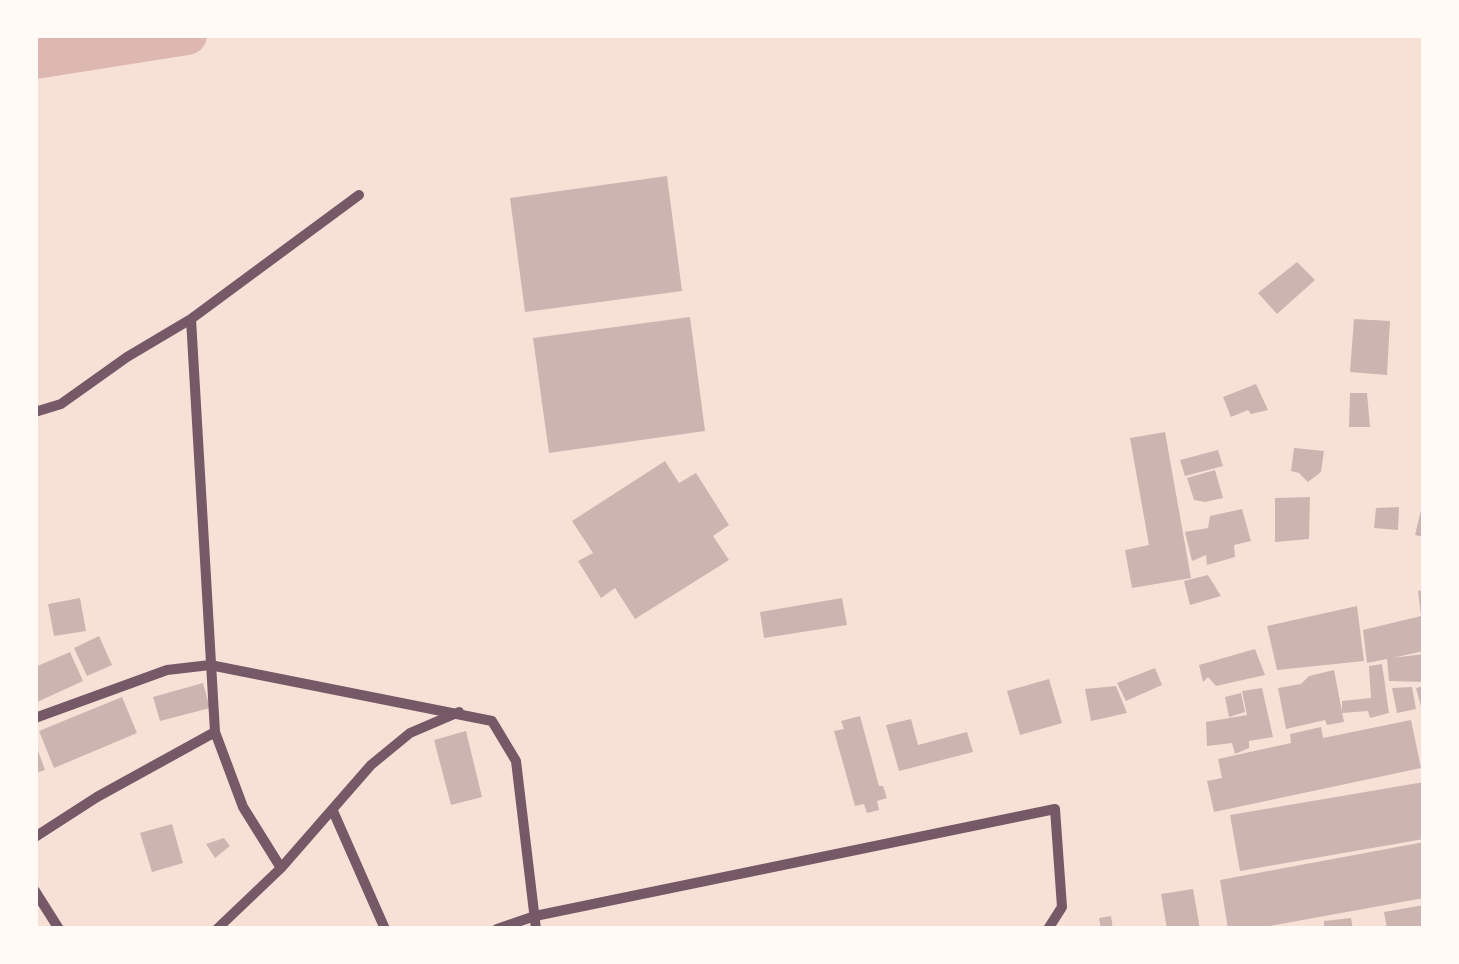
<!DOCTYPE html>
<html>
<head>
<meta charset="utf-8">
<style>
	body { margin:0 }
	#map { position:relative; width:1459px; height:964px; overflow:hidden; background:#f7e1d7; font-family:Figtree,sans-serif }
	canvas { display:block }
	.frame { position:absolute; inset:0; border:38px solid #fffaf5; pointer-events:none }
</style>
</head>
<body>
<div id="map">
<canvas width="1459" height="964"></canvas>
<div class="frame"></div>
</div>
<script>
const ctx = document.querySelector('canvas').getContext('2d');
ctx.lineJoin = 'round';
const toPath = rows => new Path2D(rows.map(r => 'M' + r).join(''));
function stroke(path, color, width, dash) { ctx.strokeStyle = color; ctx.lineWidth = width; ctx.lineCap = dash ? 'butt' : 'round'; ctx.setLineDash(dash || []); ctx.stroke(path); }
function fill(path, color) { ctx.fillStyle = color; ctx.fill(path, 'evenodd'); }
const canal = toPath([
	[35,59,187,35]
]);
const building = toPath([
	[667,176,682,291,525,312,510,198],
	[1297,262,1315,280,1277,314,1258,293],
	[690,317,705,431,549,453,533,338],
	[1354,319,1390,321,1387,375,1350,372],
	[1256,384,1268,410,1251,414,1248,410,1231,417,1223,397],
	[1350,393,1367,393,1370,427,1349,427],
	[1165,432,1191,578,1132,588,1125,550,1149,545,1130,438],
	[1294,448,1324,451,1321,472,1308,482,1299,473,1291,471],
	[1218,450,1223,466,1185,476,1180,460],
	[665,461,679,483,696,473,729,525,713,536,729,560,635,619,615,588,601,598,578,561,593,553,572,521],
	[1215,470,1223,498,1205,502,1194,500,1187,478],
	[1310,497,1309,539,1275,542,1275,498],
	[1399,507,1398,530,1374,528,1376,508],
	[1242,509,1251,541,1234,545,1235,557,1207,565,1206,555,1192,561,1185,532,1208,528,1210,516],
	[1421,510,1424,510,1424,537,1415,535],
	[1208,575,1221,596,1190,605,1184,581],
	[1424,590,1424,651,1392,658,1424,654,1424,682,1389,681,1387,659,1367,663,1363,630,1421,616,1418,591],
	[80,598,86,631,54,636,48,604],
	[842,598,847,625,764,638,760,612],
	[1357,606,1364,661,1277,670,1267,626],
	[99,636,112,665,87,676,74,648],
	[1255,649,1265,675,1216,686,1208,677,1203,682,1199,665],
	[70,652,83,681,35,703,35,667],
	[1382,664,1389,713,1370,718,1368,711,1342,713,1342,701,1371,698,1369,666],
	[1155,668,1162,685,1126,701,1117,683],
	[1334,670,1344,722,1327,725,1325,720,1286,729,1278,688,1301,684,1309,676],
	[1049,679,1062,723,1020,735,1007,691],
	[203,683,210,708,160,721,153,697],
	[1116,686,1127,713,1091,721,1085,689],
	[1424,686,1424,714,1423,714,1416,688],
	[1412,687,1416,709,1397,713,1392,688],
	[1262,688,1273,737,1249,741,1249,748,1235,754,1232,743,1207,746,1206,722,1247,715,1242,691],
	[1241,693,1245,712,1229,717,1225,697],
	[122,697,137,733,54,768,39,731],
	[860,716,879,786,883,786,887,798,877,801,879,810,867,813,864,804,855,806,834,731,844,729,841,721],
	[911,719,918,745,967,732,973,752,899,771,886,725],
	[1411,720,1421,768,1214,812,1207,781,1222,778,1218,759,1291,743,1290,734,1321,727,1323,738],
	[466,731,482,797,451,805,434,740],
	[35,742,45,770,35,773],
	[1424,782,1424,839,1240,871,1230,815],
	[172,824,183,863,152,872,140,833],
	[224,838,230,846,215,858,206,844],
	[1424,842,1424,898,1253,929,1228,929,1220,880],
	[1193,889,1200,929,1167,929,1161,894],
	[1424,905,1424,929,1387,929,1384,912],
	[1111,916,1113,929,1101,929,1099,918],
	[1351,918,1353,929,1324,929,1324,921]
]);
const minor = toPath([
	[191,319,215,732,243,807,281,868],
	[35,412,61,404,127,357,191,319,359,195],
	[35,718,167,670,210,665,492,721,516,761,536,929],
	[333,811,385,929],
	[35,837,97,797,215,732],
	[35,891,59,929],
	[217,929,281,868,371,765,410,733,459,712],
	[497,929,535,916,1055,809,1062,907,1048,929]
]);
stroke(canal, '#dcb8b0', 40);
fill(building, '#ccb4b1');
stroke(minor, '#755966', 10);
</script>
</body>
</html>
